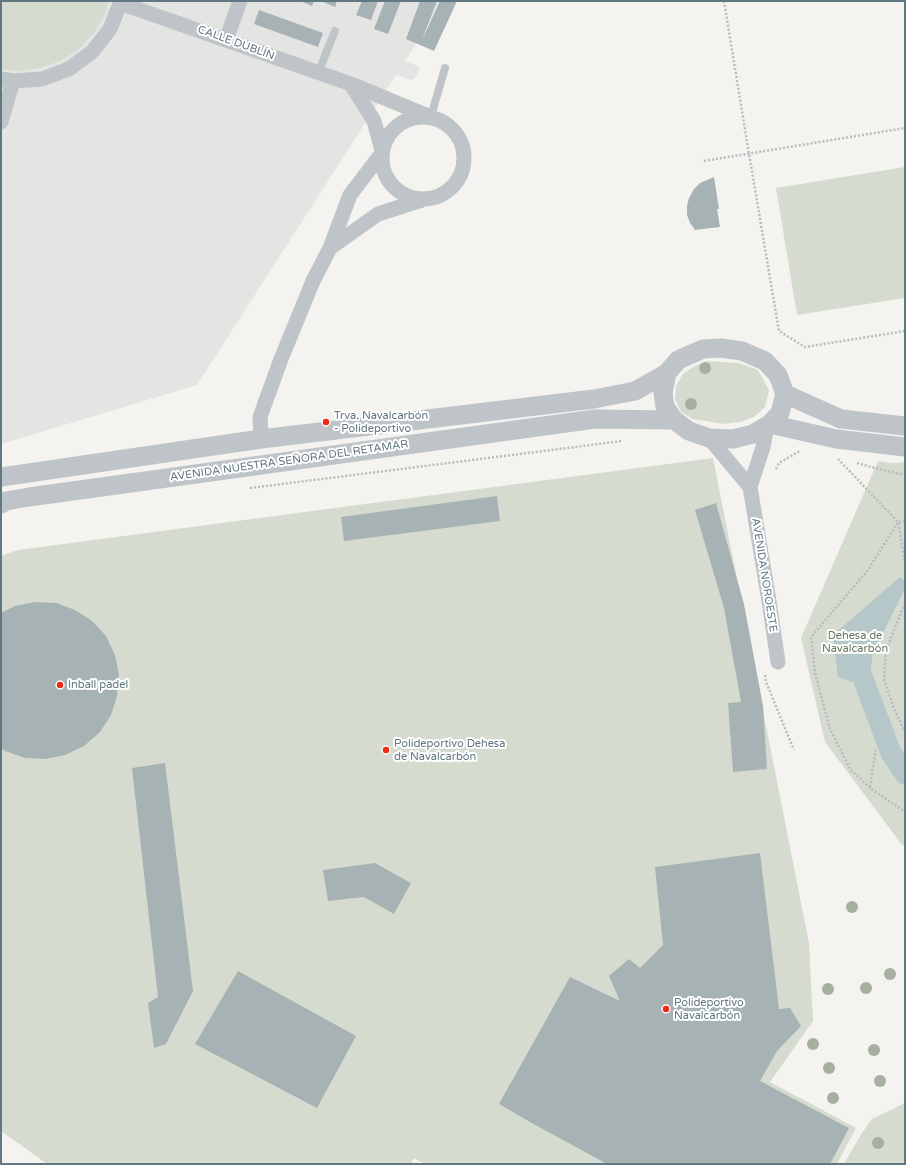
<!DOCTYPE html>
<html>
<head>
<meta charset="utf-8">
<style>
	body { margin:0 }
	#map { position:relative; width:906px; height:1165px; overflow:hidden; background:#f4f3ef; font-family:"Varela Round",sans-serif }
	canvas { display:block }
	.frame { position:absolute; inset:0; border:2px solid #617883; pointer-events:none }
</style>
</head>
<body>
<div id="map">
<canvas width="906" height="1165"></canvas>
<div class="frame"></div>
</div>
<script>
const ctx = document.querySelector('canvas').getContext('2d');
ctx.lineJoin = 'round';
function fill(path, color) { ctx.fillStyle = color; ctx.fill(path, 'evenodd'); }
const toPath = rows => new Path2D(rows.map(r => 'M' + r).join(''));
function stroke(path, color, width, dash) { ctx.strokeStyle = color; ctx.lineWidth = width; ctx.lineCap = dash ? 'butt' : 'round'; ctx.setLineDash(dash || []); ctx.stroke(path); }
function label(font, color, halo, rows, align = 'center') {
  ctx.font = font + ' "Varela Round",sans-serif'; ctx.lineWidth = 4; ctx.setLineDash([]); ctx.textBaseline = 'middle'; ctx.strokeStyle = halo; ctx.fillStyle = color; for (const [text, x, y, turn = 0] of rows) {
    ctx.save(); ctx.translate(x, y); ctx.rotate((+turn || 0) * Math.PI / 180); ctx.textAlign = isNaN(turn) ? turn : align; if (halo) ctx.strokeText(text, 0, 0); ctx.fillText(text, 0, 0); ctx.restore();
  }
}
const built = toPath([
	[1,1,443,1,405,61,420,67,415,78,411,80,396,75,197,385,1,444]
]);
const green = toPath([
	[1,1,109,1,104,16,93,34,78,50,60,61,40,68,19,71,1,69],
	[905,167,905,298,797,315,776,188],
	[707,361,739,363,758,370,769,390,765,407,754,417,740,422,724,424,693,419,681,412,675,399,676,386,683,374,693,367],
	[713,458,809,943,813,1021,770,1082,856,1128,837,1164,424,1164,414,1158,411,1164,47,1164,1,1131,1,556,18,550],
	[878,461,893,463,905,462,905,845,902,845,825,742,801,638],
	[905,1103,905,1164,844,1164,860,1136,872,1119]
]);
const water = toPath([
	[900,577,905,581,905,589,873,653,870,674,851,682,838,677,833,635]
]);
const canal = toPath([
	[862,676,891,753,905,774]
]);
const building = toPath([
	[300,1,314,1,312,6],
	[321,1,337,1,335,7],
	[362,1,378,1,371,20,356,15],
	[385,1,401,1,388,34,374,29],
	[420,1,437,1,422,40,440,1,457,1,434,51,406,39],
	[259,10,323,33,318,47,254,24],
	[714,177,719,209,717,209,720,227,695,230,690,223,687,215,687,206,689,198,694,189,700,183],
	[497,496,500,521,344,541,341,517],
	[716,503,744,604,763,706,767,769,733,772,728,703,741,702,724,608,695,510],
	[35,602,56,603,75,610,92,621,106,636,115,655,119,675,117,696,111,715,100,732,84,746,65,755,45,759,25,758,5,751,1,748,1,613,15,606],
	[165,763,193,991,166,1044,154,1048,148,1003,158,997,132,768],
	[760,853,779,1009,790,1008,801,1026,777,1051,760,1081,849,1128,830,1164,607,1164,530,1122,499,1104,570,977,620,1001,609,976,629,959,640,968,663,945,655,867],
	[375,863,411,883,394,914,364,897,328,901,323,870],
	[238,971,356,1036,317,1108,195,1044]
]);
const path = toPath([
	[724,1,749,154,779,331,805,347,905,331],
	[704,161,905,128],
	[838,459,898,522,905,562],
	[857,463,867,466,900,474,905,474],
	[776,469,779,463,798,452,800,452],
	[250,488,622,441],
	[905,521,898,522,868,570,811,637,815,673,830,729,850,769,870,788,905,812],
	[905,603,886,650,884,679,893,706,905,732],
	[765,675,766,682,794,750],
	[870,787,876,748]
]);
const service = toPath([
	[318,73,335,31],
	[431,116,445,68]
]);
const minor = toPath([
	[120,3,351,84,428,116],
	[226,40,240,1],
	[1,79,13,81,42,79,69,69,92,52,110,29,121,1],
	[351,84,374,121,382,150],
	'382 158a41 41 0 1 1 82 0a41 41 0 1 1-82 0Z',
	[1,122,13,81],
	[330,248,378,214,422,200],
	[767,426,763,447,750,487,769,601,778,662],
	[709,438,750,487],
	[261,439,260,417,281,359,313,281,330,248,350,195,382,153]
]);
const tertiary = toPath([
	[721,348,742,351,765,361,778,375,785,394,780,413,770,424,753,434,733,439,709,438,689,431,674,420,665,407,663,393,667,373,678,360,703,349,721,348],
	[785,394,841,419,905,426],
	[770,424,836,439,905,447],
	[1,477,261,439,594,399,635,391,667,373],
	[1,504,6,501,29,497,595,419,674,420]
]);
const trees = [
	[705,368],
	[691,404],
	[852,907],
	[890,974],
	[866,988],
	[828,989],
	[813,1044],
	[874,1050],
	[829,1068],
	[880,1081],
	[833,1098],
	[878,1143]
];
const markers = [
	[326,422,4,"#ef2a15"],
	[60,685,4,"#ef2a15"],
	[386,750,4,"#ef2a15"],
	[666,1009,4,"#ef2a15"]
];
const streetNames = [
	["CALLE DUBLÍN",236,43,20],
	["AVENIDA NUESTRA SEÑORA DEL RETAMAR",289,461,-8],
	["AVENIDA NOROESTE",764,575,81]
];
const poiNames = [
	["Trva. Navalcarbón",334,416],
	["- Polideportivo",334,429],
	["Inball padel",68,685],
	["Polideportivo Dehesa",394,744],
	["de Navalcarbón",394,757],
	["Polideportivo",674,1003],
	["Navalcarbón",674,1016]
];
const parkNames = [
	["Dehesa de",855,636],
	["Navalcarbón",855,649]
];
fill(built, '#e4e5e3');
fill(green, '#d6dbd0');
fill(water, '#b6c7c9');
stroke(canal, '#b6c7c9', 21);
fill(building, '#a7b2b5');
stroke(path, '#b8bcbe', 2.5, [2, 2]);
stroke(service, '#bec4c7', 8);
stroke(minor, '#bec4c7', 15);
stroke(tertiary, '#bec4c7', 19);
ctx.fillStyle = '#a7b0a0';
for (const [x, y] of trees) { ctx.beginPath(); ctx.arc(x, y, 6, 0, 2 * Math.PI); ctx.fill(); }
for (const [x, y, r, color] of markers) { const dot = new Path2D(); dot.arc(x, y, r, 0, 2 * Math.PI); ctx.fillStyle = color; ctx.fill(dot); stroke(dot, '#fff', 1.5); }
label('11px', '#617883', '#fff', streetNames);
label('11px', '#617883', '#fff', poiNames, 'left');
label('11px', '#687960', '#fff', parkNames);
</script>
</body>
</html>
